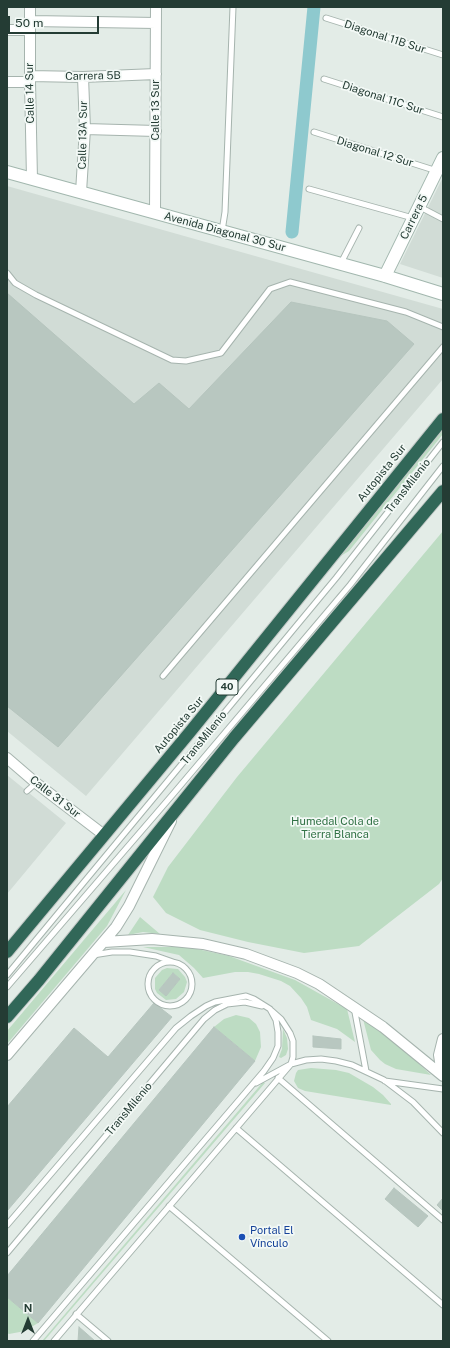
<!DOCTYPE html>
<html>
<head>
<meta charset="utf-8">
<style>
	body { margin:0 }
	#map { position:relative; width:450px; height:1348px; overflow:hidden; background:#e3ece7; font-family:"Public Sans",sans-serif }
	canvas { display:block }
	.frame { position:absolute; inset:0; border:8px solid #243c34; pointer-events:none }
	.north { position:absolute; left:8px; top:1300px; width:40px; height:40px; -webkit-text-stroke:3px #f3f9f6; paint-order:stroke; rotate:0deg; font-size:11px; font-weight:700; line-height:16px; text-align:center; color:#243c34 }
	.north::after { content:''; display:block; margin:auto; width:14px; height:18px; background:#243c34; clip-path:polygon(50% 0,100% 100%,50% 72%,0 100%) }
	.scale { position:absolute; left:8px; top:16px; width:91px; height:18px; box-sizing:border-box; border:2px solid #243c34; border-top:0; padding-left:5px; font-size:12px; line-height:14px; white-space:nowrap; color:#243c34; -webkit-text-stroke:3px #f3f9f6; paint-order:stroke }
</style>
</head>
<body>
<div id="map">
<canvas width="450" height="1348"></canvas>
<div class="frame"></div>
<div class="north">N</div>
<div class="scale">50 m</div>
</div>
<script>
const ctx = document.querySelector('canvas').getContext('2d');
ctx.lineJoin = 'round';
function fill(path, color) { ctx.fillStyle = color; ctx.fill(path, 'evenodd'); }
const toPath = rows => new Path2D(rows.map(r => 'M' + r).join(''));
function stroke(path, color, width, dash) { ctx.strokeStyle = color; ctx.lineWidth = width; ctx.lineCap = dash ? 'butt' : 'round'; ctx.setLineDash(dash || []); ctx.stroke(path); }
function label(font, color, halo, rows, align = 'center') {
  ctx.font = font + ' "Public Sans",sans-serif'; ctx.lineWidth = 3.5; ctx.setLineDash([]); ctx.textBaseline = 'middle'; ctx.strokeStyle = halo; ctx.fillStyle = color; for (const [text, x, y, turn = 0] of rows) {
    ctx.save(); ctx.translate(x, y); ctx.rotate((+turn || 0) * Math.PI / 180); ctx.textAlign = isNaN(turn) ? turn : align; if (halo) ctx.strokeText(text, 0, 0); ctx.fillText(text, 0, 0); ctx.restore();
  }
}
const built = toPath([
	[443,177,443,278,400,264],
	[7,186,443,309,443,379,86,796,7,731],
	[7,775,66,823,7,894]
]);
const green = toPath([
	[443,428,443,434,349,551,339,557],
	[443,531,443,878,439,884,359,946,304,953,248,942,200,930,166,913,153,897,168,867,237,777],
	[126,890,107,926,7,1044,7,1031],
	[140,917,160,934,143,932,128,935],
	[143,947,188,947,229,956,295,980,347,1009,355,1042,337,1029,311,1020,307,1007,301,998,290,986,281,981,259,974,248,972,235,972,203,978,194,968,179,955],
	[167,968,178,969,185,977,187,982,184,992,176,999,166,1000,157,993,155,989,155,978,162,970],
	[173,973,180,979,166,995,159,990],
	[236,1015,249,1018,256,1024,260,1032,261,1047,255,1061,214,1027,224,1019],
	[363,1019,404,1050,431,1075,396,1069,385,1064,380,1060,371,1050],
	[283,1029,287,1038,288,1049,286,1055,281,1058,279,1057,282,1049],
	[311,1068,336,1070,349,1073,373,1087,383,1095,391,1104,391,1105,305,1091,298,1088,294,1081,296,1073,298,1070],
	[263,1082,265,1083,44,1341,42,1341],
	[7,1297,38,1323,25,1331,9,1334,7,1333]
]);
const canal = toPath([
	[292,232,314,7]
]);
const building = toPath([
	[7,293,134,404,159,383,189,409,291,302,387,321,414,344,58,747,7,706,7,293],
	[173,973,180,979,166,996,159,990,173,973],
	[154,1003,172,1017,7,1211,7,1107,74,1028,108,1057,154,1003],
	[214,1027,255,1061,38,1323,7,1297,7,1276,214,1027],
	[313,1036,341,1039,341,1049,313,1047,313,1036],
	[394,1188,428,1216,418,1227,385,1199,394,1188],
	[443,1198,443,1211,437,1205,443,1198],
	[79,1327,95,1341,78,1341,79,1327]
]);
const lane = toPath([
	[326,18,443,55],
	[324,79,443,117],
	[314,132,437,171],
	[309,189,413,218],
	[420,207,443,219],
	[222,231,225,212,233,7],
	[341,263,359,228],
	[7,273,15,283,36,295,172,360,186,361,221,353,270,289,290,282,406,312,443,327],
	[163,676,443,347],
	[27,791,36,783],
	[93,955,112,952,130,952,156,956,173,962],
	'148 984a22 22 0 1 1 44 0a22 22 0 1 1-44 0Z',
	[7,975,336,578,443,442],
	[7,987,174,793,350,585,443,466],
	[354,1007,366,1071],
	[278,1078,443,1220],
	[385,1081,443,1089],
	[256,1083,291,1064,293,1057,293,1041,290,1033,281,1019,272,1011],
	[236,1128,443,1305],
	[169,1206,328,1341],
	[7,1225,176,1028,191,1016,206,1006,215,1002,246,996,254,999,270,1009,276,1020,278,1032,278,1046,273,1058,264,1071,33,1341],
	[7,1253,204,1019,215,1010,227,1004,245,1002,262,1006],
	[76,1314,108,1341],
	[54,1341,291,1064,306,1060,321,1059,336,1061,352,1065,384,1080,413,1102,443,1133]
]);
const street = toPath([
	[30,7,30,82,32,179],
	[31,21,156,23],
	[7,30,30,30],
	[30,76,83,77,156,74],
	[7,82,30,82],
	[85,129,156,131],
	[81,192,85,129,83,77],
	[155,213,156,7],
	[7,758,36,783,104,835],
	[104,942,152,939,203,944,246,954,297,973,319,984,383,1027,443,1076],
	[443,1039,439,1055,441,1068,443,1072],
	[7,1055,116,927,129,906,171,821]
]);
const secondary = toPath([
	[7,172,385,276,443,294],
	[385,276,443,158]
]);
const highway = toPath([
	[7,952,190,732,443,419],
	[7,1017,39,980,234,738,443,491]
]);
const markers = [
	[242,1237,4,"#1a4fb4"]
];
const shields = [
	[227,687,22]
];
const shieldNames = [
	["40",227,687]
];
const streetNames = [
	["Diagonal 11B Sur",385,37,18],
	["Carrera 5B",93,76,-1],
	["Calle 14 Sur",30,93,-91],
	["Diagonal 11C Sur",383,98,18],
	["Calle 13 Sur",156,110,-90],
	["Calle 13A Sur",83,135,-89],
	["Diagonal 12 Sur",375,152,17],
	["Carrera 5",414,217,-64],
	["Avenida Diagonal 30 Sur",225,232,15],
	["Autopista Sur",382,473,-51],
	["TransMilenio",408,486,-52],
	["Autopista Sur",179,725,-50],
	["TransMilenio",204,738,-51],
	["Calle 31 Sur",55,797,38],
	["TransMilenio",129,1109,-50]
];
const parkNames = [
	["Humedal Cola de",335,822],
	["Tierra Blanca",335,835]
];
const transitNames = [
	["Portal El",250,1231],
	["Vínculo",250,1244]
];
fill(built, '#d1dcd6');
fill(green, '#bddcc3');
stroke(canal, '#8ec9ce', 13);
fill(building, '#b8c7c0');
stroke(building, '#b6c5be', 1);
stroke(lane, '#a6b4ae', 7);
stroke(street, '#a6b4ae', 12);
stroke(secondary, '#a2b7ae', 14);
stroke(highway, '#c2c8c6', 14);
stroke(lane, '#fff', 5);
stroke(street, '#fff', 10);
stroke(secondary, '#fff', 12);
stroke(highway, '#316758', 12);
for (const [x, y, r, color] of markers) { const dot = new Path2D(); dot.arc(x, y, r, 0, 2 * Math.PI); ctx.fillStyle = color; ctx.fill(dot); stroke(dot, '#f3f9f6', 1.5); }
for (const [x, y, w] of shields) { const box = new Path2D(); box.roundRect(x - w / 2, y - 8, w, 16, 3); ctx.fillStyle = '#f3f9f6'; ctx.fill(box); stroke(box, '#243c34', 1); }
label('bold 10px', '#243c34', null, shieldNames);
label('11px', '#243c34', '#f3f9f6', streetNames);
label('11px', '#307144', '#f3f9f6', parkNames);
label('11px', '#164399', '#f3f9f6', transitNames, 'left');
</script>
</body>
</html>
